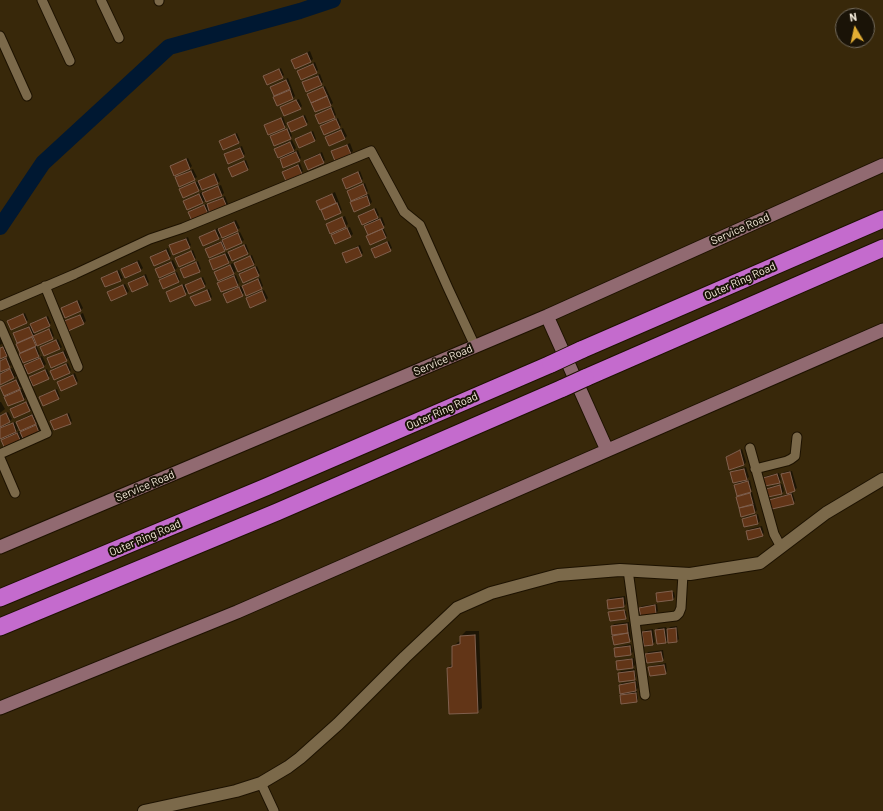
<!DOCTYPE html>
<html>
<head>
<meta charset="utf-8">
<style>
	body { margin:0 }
	#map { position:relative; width:883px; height:811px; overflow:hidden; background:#38280a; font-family:Barlow,sans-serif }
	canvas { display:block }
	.north { position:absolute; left:835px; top:8px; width:40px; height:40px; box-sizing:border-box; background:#1a1307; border:1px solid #72695b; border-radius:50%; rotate:351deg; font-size:11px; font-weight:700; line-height:16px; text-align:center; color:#f5ebda }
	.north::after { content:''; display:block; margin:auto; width:14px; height:18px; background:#e3ae34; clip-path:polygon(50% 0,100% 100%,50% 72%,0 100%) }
</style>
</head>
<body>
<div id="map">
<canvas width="883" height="811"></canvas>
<div class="north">N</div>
</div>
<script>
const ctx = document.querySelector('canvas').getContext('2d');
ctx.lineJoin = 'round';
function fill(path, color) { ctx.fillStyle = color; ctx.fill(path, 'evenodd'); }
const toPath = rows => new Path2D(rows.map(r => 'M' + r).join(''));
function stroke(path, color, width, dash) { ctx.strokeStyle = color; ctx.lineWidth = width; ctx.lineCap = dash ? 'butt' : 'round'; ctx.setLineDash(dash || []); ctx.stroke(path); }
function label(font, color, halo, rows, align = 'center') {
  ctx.font = font + ' Barlow,sans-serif'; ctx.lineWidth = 4; ctx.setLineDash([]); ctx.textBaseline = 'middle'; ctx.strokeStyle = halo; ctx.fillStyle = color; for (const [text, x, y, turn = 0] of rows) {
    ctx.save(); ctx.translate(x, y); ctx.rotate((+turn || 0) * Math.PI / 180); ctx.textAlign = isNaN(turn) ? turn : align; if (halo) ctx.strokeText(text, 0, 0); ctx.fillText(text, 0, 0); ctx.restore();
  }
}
const shadow = toPath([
	[310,51,313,59,311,61,296,67,293,60,295,58],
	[315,62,318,70,316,72,298,71,300,69],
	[281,68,284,75,282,77,264,76,266,74],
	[320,74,323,82,321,84,303,83,305,81],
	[288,78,295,96,293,98,278,105,271,87,273,85],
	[325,86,333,103,331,105,316,111,308,94,310,92],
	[299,99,302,106,300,108,282,107,284,105],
	[333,107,336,115,334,117,316,115,318,113],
	[305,115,308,122,306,124,290,131,292,136,290,138,274,134,290,128,288,123,290,121],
	[283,117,286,125,284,127,266,125,268,123],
	[338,118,341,125,339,127,321,126,323,124],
	[343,128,347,136,345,138,326,137,328,135],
	[313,131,316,139,314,141,296,139,298,137],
	[237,133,240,140,238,143,220,141,222,139],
	[292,140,296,148,291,153,298,150,301,158,299,160,281,159,286,154,275,149,277,147],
	[350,143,353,151,351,153,336,159,333,152,335,150],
	[242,146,245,154,243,156,225,155,227,153],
	[322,152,325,160,323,162,305,161,307,159],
	[188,158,192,166,190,168,175,174,173,165],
	[246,160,249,168,247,170,229,168,231,166],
	[300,163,303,171,301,173,283,172,285,170],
	[193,169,197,177,194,179,176,178,178,176],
	[360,171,363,179,361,181,343,180,345,178],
	[216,173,220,181,218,183,203,189,202,187,199,190,184,197,180,189,183,187,198,181,198,182,201,179],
	[365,183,368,191,366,193,348,192,350,189],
	[221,185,224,193,222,195,207,201,206,199,203,202,188,209,185,201,187,199,202,192,202,194,205,191],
	[335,192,342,210,340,212,325,218,317,201,320,199],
	[369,194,372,202,370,204,355,211,351,203,354,201],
	[225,196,228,204,226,206,210,211,208,213,189,212,191,210,206,204,207,205,210,203],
	[376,208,379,215,375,220,382,217,385,225,383,227,387,236,385,238,367,236,369,235,365,226,370,221,359,216,361,214],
	[345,216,348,224,346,226,331,232,327,225,329,223],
	[236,220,240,228,237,230,222,235,219,238,204,245,201,237,203,235,218,228,218,230,221,227],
	[350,227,353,234,351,236,336,243,332,235,334,233],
	[240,232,244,240,241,242,226,249,224,250,206,249,208,247],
	[188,237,191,245,189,247,171,246,173,244],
	[389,241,392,248,390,250,372,249,374,247],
	[246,244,249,252,247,254,232,259,228,262,210,261,212,259,227,252,227,254,231,250],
	[360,245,363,253,361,255,343,254,345,252],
	[168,248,171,256,169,258,151,257,153,255],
	[193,250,196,258,194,260,176,258,178,256],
	[252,255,255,263,253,265,235,263,237,261],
	[139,260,143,268,141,270,126,277,122,269,124,267],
	[173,260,177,268,175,270,156,269,158,267],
	[198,261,201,269,199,271,181,269,183,267],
	[233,263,236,271,234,273,219,280,215,272,218,270],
	[257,266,260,273,258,275,240,274,242,272],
	[119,270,123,278,121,280,106,286,102,278,104,276],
	[177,272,180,280,178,282,160,280,162,278],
	[146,274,149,282,147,284,129,283,131,281],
	[236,275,239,283,237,285,219,283,221,281],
	[203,277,206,284,204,287,188,291,185,294,167,293,169,291,184,284,185,286,188,283],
	[260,278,263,286,261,288,245,292,242,295,224,294,226,292,241,286,242,288,245,284],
	[125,284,129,291,127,293,108,292,110,290],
	[209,289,212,297,210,299,192,297,194,295],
	[264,290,268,298,266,300,251,306,247,298,249,296],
	[79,300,83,308,81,310,66,316,62,309,64,306],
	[25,313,28,320,26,322,8,321,10,319],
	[83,313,86,321,84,323,69,329,66,322,68,320],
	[48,316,51,323,49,325,34,332,35,335,51,328,54,336,52,338,36,345,40,354,38,356,20,354,21,353,14,334,16,332,31,325,31,324,33,322],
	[0,334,4,342,0,345],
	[58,339,62,347,60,349,41,347,43,345],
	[6,345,9,353,7,355,0,358,0,348],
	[65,350,68,358,66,360,48,359,50,357],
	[42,356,46,364,44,366,25,365,27,363],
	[8,357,11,365,9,367,0,371,0,360],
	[68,363,71,370,69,372,51,371,53,369],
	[12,368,16,376,14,378,0,383,0,373],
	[47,369,50,376,48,378,30,377,32,375],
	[75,373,78,381,76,383,58,382,60,380],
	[18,378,22,386,16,391,22,389,26,397,24,399,9,405,5,397,11,392,1,387,3,385],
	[57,389,60,397,58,399,40,397,42,395],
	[28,401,32,409,29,411,11,409,13,407],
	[0,402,1,402,5,409,0,413],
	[8,412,12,419,6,425,15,422,18,429,13,434,19,431,20,433,26,427,17,422,19,420,34,413,38,421,33,426,38,424,41,432,23,438,21,441,2,440,7,435,0,436,0,428,3,424,0,426,0,415],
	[69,413,72,421,70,423,52,421,54,419],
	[742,449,746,462,744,465,727,457,729,455],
	[746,467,749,477,744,481,750,480,752,489,749,493,752,492,757,510,755,512,742,515,737,497,740,494,735,485,740,480,731,473,733,471],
	[792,471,797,488,792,491,795,501,793,503,770,501,772,499,788,494,782,475,784,472],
	[779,473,781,480,779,482,764,478,766,476],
	[782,484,784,491,782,493,769,496,767,489,769,487],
	[758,514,760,521,758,523,745,526,743,519,745,517],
	[762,526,764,533,762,535,747,532,749,529],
	[674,592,675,597,673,599,658,594],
	[625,596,626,604,624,606,608,600,610,598],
	[657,604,658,611,656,613,641,616,640,608,642,606],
	[626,611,627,616,625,618,610,620,609,613,610,612,610,613],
	[629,622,631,639,629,641,614,643,612,626,614,624],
	[677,626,679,639,677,641,669,639,666,642,656,630,658,628,666,627,667,630,670,627],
	[653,629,655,642,652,644,643,632,645,630],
	[466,631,479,631,482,708,477,712,448,668,453,663,453,647,458,642,461,641,461,636],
	[631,644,633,652,630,654,615,649,617,647],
	[663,650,664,658,662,660,646,655,648,652],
	[634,658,635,665,633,667,617,662,619,660],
	[666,663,667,671,665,673,649,668,651,666],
	[635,669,636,677,634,679,619,673,621,671],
	[637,681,638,688,634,692,637,691,638,699,636,701,621,696,624,692,620,685,622,683]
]);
const river = toPath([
	[0,227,43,163,169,47,300,11,333,0]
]);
const building = toPath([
	[307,53,311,62,295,69,291,60,307,53],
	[313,64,317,73,301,80,297,71,313,64],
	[279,69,283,78,267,85,263,76,279,69],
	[318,76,322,85,306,92,302,82,318,76],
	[286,80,290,89,274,96,270,87,286,80],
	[323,87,327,96,311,103,307,94,323,87],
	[290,90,293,99,277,106,273,97,290,90],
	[327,96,331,106,315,112,311,103,327,96],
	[296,100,301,109,284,116,280,107,296,100],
	[331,108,335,118,319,124,315,115,331,108],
	[303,116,307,125,291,132,287,123,303,116],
	[281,118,285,128,268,135,264,125,281,118],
	[336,119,340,128,324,135,320,126,336,119],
	[287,129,291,139,274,146,270,136,287,129],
	[341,130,345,139,329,146,325,137,341,130],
	[311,132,315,141,299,148,295,139,311,132],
	[235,134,239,143,223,150,219,141,235,134],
	[290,142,294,151,278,158,274,149,290,142],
	[347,145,351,154,335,161,331,151,347,145],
	[240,148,244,157,228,164,224,154,240,148],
	[296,152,300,161,283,168,280,159,296,152],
	[320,154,324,163,308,170,304,161,320,154],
	[186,159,190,169,174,176,170,166,186,159],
	[244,161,248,170,232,177,228,168,244,161],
	[298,165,302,174,286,181,282,172,298,165],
	[191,171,195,180,179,187,175,177,191,171],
	[358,172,362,182,346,189,342,179,358,172],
	[214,174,218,184,202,190,198,181,214,174],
	[195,182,199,191,183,198,179,189,195,182],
	[363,184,367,194,351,201,347,191,363,184],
	[218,186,222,196,206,202,202,193,218,186],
	[199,194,203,203,187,210,183,201,199,194],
	[332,194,336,203,320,210,316,201,332,194],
	[367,196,370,205,354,212,350,202,367,196],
	[223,198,227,207,210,214,207,204,223,198],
	[337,203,341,213,325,220,321,210,337,203],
	[204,205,208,214,192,221,188,212,204,205],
	[374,209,378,218,362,225,358,216,374,209],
	[342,217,346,227,330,234,326,224,342,217],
	[380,219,384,228,368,235,364,226,380,219],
	[234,222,238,231,222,238,218,229,234,222],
	[347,228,351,237,335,244,331,235,347,228],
	[382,229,386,238,370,245,366,236,382,229],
	[215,230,219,239,203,246,199,237,215,230],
	[238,233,242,243,226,250,222,240,238,233],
	[186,239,190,248,173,255,169,245,186,239],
	[221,242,225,251,209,258,205,249,221,242],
	[387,242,391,251,375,258,371,249,387,242],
	[244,245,248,254,232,261,228,252,244,245],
	[358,247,362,256,346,263,342,253,358,247],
	[166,250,170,259,154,266,150,257,166,250],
	[191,251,195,260,179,267,175,258,191,251],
	[225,254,229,263,213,270,209,260,225,254],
	[250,256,254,265,238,272,234,263,250,256],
	[137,262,141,271,125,278,121,269,137,262],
	[171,262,175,271,159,278,155,269,171,262],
	[196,262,200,272,184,278,180,269,196,262],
	[230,265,234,274,218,281,214,272,230,265],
	[255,267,259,276,243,283,239,274,255,267],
	[117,271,121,281,105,287,101,278,117,271],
	[175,273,179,282,163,289,159,280,175,273],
	[144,276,148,285,132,292,128,283,144,276],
	[234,276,238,286,221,292,217,283,234,276],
	[201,278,205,287,189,294,185,285,201,278],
	[258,279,262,289,246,296,242,286,258,279],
	[123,285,127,294,111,301,107,292,123,285],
	[182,285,186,295,170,302,166,292,182,285],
	[239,287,243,296,227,303,223,294,239,287],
	[207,290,211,300,195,306,190,297,207,290],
	[262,291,266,301,250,308,246,298,262,291],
	[77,301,81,311,65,318,61,308,77,301],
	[23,314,27,323,11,330,7,321,23,314],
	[80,315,84,324,68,331,64,321,80,315],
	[46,317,50,326,34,333,30,324,46,317],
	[29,327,33,336,17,343,13,333,29,327],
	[49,329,53,339,37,346,33,336,49,329],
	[32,337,36,346,20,353,16,344,32,337],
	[56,340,60,349,44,356,40,347,56,340],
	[3,347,7,356,0,359,0,348,3,347],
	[35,347,39,357,23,363,19,354,35,347],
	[63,352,67,361,51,368,47,358,63,352],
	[6,358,10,368,0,372,0,361,6,358],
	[40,358,44,367,28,374,24,365,40,358],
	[66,364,70,373,54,380,50,371,66,364],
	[10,369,14,378,0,385,0,374,10,369],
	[45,370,49,379,33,386,29,377,45,370],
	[73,375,77,384,61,391,57,382,73,375],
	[16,380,20,389,4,396,0,387,16,380],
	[20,390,24,400,8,406,4,397,20,390],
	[55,390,59,399,43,406,39,397,55,390],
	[26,402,30,411,14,418,10,409,26,402],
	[6,413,10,422,0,427,0,416,6,413],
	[67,414,71,424,54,430,50,421,67,414],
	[32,415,36,424,20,431,16,422,32,415],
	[13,423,16,432,0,439,0,428,13,423],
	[36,425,40,435,24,441,20,432,36,425],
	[17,433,21,442,5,449,1,440,17,433],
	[740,450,744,465,729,470,726,457,740,450],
	[744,469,747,480,733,483,730,472,744,469],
	[790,472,795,491,787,494,781,474,790,472],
	[777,474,780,483,765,486,763,478,777,474],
	[748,481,751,492,737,496,734,485,748,481],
	[780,485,782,494,768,497,766,489,780,485],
	[750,493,753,504,739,508,736,497,750,493],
	[791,494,794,504,772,509,769,500,791,494],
	[753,505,755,513,741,517,739,508,753,505],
	[756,515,758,524,744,527,742,519,756,515],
	[760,528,763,536,748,540,746,531,760,528],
	[672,591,673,600,657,602,656,593,672,591],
	[623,598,624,607,608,609,607,600,623,598],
	[655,605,656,614,641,617,639,608,655,605],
	[624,610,626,619,610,621,608,612,624,610],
	[627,624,628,633,612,635,611,626,627,624],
	[676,628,677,642,668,643,667,629,676,628],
	[664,629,666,643,657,644,655,630,664,629],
	[651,631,653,645,644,646,642,632,651,631],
	[628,633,630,642,614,645,612,636,628,633],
	[475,635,478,713,449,714,447,668,452,667,452,646,460,644,460,636,475,635],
	[630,646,631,655,615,657,614,648,630,646],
	[661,652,663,661,647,663,645,654,661,652],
	[632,659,633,668,617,670,616,661,632,659],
	[664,665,666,674,650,676,648,667,664,665],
	[634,671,635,680,619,682,618,673,634,671],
	[635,682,636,691,620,694,619,685,635,682],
	[636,693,637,702,621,704,620,695,636,693]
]);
const minor = toPath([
	[42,0,70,61],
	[101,0,119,38],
	[159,0,159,1],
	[0,36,27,96],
	[45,286,78,367],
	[0,306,75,274,150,239,183,228,371,151,404,212,420,225,448,288,475,346],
	[0,325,47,433,0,454],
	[750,448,774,534,781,547],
	[0,458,15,493],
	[755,469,787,461,791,459,795,456,797,437],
	[628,570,645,695],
	[635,621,676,616,679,613,681,608,683,574],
	[261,783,274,811]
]);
const tertiary = toPath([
	[144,811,236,791,261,783,288,767,300,758,338,724,405,657,457,608,491,593,558,575,620,570,690,574,760,563,826,513,883,479]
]);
const secondary = toPath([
	[547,316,607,450],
	[0,547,547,316,883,165],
	[0,708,237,612,883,330]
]);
const motorway = toPath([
	[581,350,883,219],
	[585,378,883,248],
	[0,598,266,487,551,364],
	[0,627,277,512,563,388]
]);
const motorwayBridge = toPath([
	[551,364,581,350],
	[563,388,585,378]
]);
const streetNames = [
	["Service Road",740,229,-24],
	["Outer Ring Road",740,281,-24],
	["Service Road",443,360,-23],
	["Outer Ring Road",442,411,-24],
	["Service Road",145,486,-23],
	["Outer Ring Road",145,538,-23]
];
fill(shadow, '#0007');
stroke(river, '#001832', 16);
fill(building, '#623517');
stroke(building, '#80604e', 1);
stroke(minor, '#1d1200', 11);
stroke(tertiary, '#1d1200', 14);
stroke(secondary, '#1d1200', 15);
stroke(motorway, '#1d1200', 19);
stroke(minor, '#7b694a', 9);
stroke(tertiary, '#7b694a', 12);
stroke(secondary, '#916a71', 13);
stroke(motorway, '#c46bcd', 17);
stroke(motorwayBridge, '#1d1200', 19, []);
stroke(motorwayBridge, '#c46bcd', 17);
label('11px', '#f5ebda', '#1a1307', streetNames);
</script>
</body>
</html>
